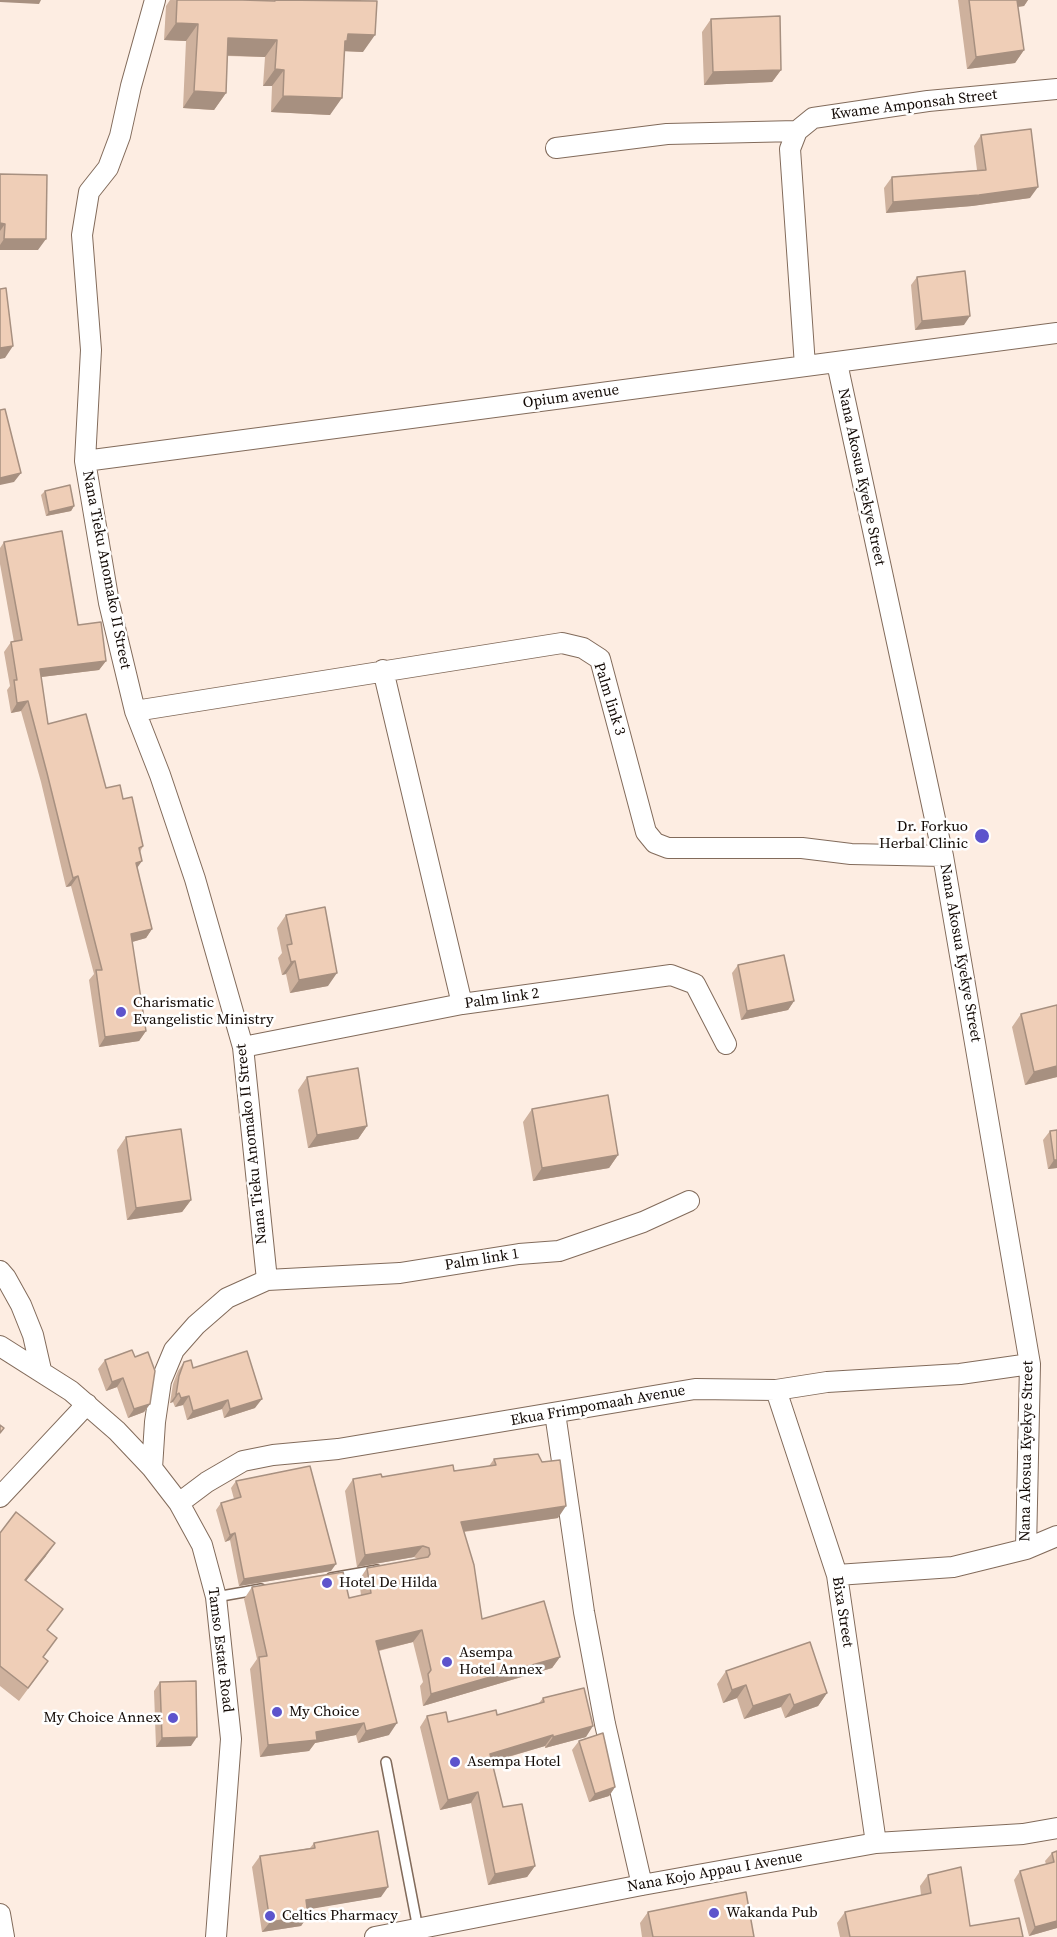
<!DOCTYPE html>
<html>
<head>
<meta charset="utf-8">
<style>
	body { margin:0 }
	canvas { display:block; background:#fdede2 }
</style>
</head>
<body>
<canvas width="1057" height="1937"></canvas>
<script>
const ctx = document.querySelector('canvas').getContext('2d');
ctx.lineJoin = 'round';
const toPath = rows => new Path2D(rows.map(r => 'M' + r).join(''));
function stroke(path, color, width, dash) { ctx.strokeStyle = color; ctx.lineWidth = width; ctx.lineCap = dash ? 'butt' : 'round'; ctx.setLineDash(dash || []); ctx.stroke(path); }
function fill(path, color) { ctx.fillStyle = color; ctx.fill(path, 'evenodd'); }
function label(font, color, halo, rows, align = 'center') {
  ctx.font = font + ' "Source Serif 4",serif'; ctx.lineWidth = 5; ctx.setLineDash([]); ctx.textBaseline = 'middle'; ctx.strokeStyle = halo; ctx.fillStyle = color; for (const [text, x, y, turn = 0] of rows) {
    ctx.save(); ctx.translate(x, y); ctx.rotate((+turn || 0) * Math.PI / 180); ctx.textAlign = isNaN(turn) ? turn : align; if (halo) ctx.strokeText(text, 0, 0); ctx.fillText(text, 0, 0); ctx.restore();
  }
}
const service = toPath([
	[331,1578,377,1570],
	[216,1597,261,1589],
	[386,1762,418,1929]
]);
const minor = toPath([
	[155,0,131,86,120,136,108,168,89,192,82,235,91,350,85,461,109,603,135,711,160,775,195,879,243,1047,267,1280],
	[556,148,667,134,797,131],
	[837,363,943,856,1030,1364,1026,1549],
	[805,366,790,149,797,131,813,118,928,101,1057,89],
	[85,461,1057,333],
	[383,670,462,1004],
	[135,711,562,643,583,648,600,659,646,832,655,843,668,848,802,848,851,854,943,856],
	[243,1047,462,1004,671,975,695,984,726,1044],
	[0,1271,6,1278,21,1305,33,1335,41,1370],
	[0,1346,71,1391,117,1431,152,1468,179,1503,202,1545,216,1597,231,1739,216,1937],
	[776,1390,837,1575,876,1843],
	[555,1413,584,1612,605,1724,642,1885],
	[152,1468,155,1422,161,1381,174,1350,196,1325,227,1298,267,1280,400,1273,519,1254,559,1251,643,1222,689,1201],
	[0,1497,87,1404],
	[179,1503,207,1482,243,1461,273,1455,338,1449,695,1389,776,1390,827,1382,960,1374,1030,1364],
	[837,1575,953,1567,1026,1549,1057,1536],
	[0,1914,4,1937],
	[375,1937,642,1885,876,1843,1023,1834,1057,1828]
]);
const wall = toPath([
	[170,0,264,1,264,0,361,0,363,52,344,51,330,115,271,112,272,86,263,86,265,57,227,56,226,93,214,110,183,108,186,41,164,40,166,6],
	[958,0,1028,0,1024,6,1018,7,1024,50,1015,63,967,69],
	[711,19,781,70,772,82,704,85,702,32],
	[981,135,1030,198,972,206,886,213,884,188,892,177,977,170,974,146],
	[0,174,38,250,0,250],
	[917,277,964,325,915,330,911,285],
	[45,491,74,506,71,511,46,516,41,495],
	[4,542,78,625,106,661,99,670,41,677,48,724,106,788,123,799,143,846,140,852,137,868,152,929,146,938,132,942,146,1031,139,1041,99,1047,89,980,94,974,71,886,66,887,41,782,21,711,11,713,7,690,10,686,4,652,11,642,14,642,0,564,0,548],
	[286,915,328,986,290,993,286,974,282,975,278,958,282,953,277,928],
	[738,965,794,1001,788,1010,741,1020,732,973],
	[1021,1014,1057,1077,1025,1085,1012,1027],
	[307,1077,367,1126,358,1139,308,1148,298,1090],
	[532,1109,618,1155,609,1168,533,1181,523,1122],
	[1057,1130,1057,1168,1048,1169,1043,1140,1050,1131],
	[126,1137,191,1200,182,1212,127,1220,117,1150],
	[105,1360,150,1404,144,1412,128,1418,117,1387,106,1391,98,1369],
	[184,1362,193,1368,255,1408,224,1418,222,1409,187,1420,183,1405,175,1407,173,1402,170,1403,173,1384,178,1371],
	[494,1459,558,1518,464,1532,482,1619,560,1657,552,1668,423,1706,420,1686,423,1682,413,1642,379,1651,389,1735,358,1743,356,1735,315,1743,309,1751,260,1757,250,1669,257,1659,244,1599,252,1587,349,1598,361,1595,359,1580,367,1568,418,1559,414,1557,357,1567,345,1491,353,1479,454,1471,489,1466],
	[236,1481,331,1571,239,1586,230,1540,225,1542,216,1510,221,1503,234,1499,231,1488],
	[0,1533,46,1556,26,1581,48,1630,43,1658,39,1674,19,1701,0,1686],
	[726,1671,827,1693,818,1706,785,1718,781,1707,744,1719,737,1698,723,1703,717,1684],
	[160,1682,191,1746,156,1747,154,1691],
	[543,1698,586,1737,545,1748,545,1746,492,1762,503,1807,535,1866,527,1877,488,1885,471,1803,440,1810,420,1727,427,1716,448,1722,497,1715,539,1703],
	[579,1741,615,1787,609,1796,589,1802,572,1750],
	[314,1843,381,1897,307,1909,308,1916,301,1926,262,1932,252,1867,260,1856,310,1848],
	[1057,1851,1057,1928,1029,1936,1014,1880,1020,1871,1046,1864,1045,1861,1052,1853],
	[928,1875,970,1926,1023,1937,840,1937,837,1923,845,1912,921,1895,920,1886],
	[648,1912,754,1937,642,1937,640,1923]
]);
const shadedWall = toPath([
	[0,0,41,0,39,4,0,2],
	[1013,0,1028,0,1024,6,1008,8],
	[176,23,198,24,186,41,164,40],
	[348,34,375,35,363,52,341,51],
	[228,38,277,40,265,57,216,55],
	[1024,50,1015,63,967,69,976,57],
	[275,69,284,70,272,86,263,86],
	[781,70,772,82,704,85,713,72],
	[194,91,226,93,214,110,183,108],
	[283,96,342,98,330,115,271,112],
	[1038,187,1030,198,972,206,886,213,893,202],
	[0,223,5,224,0,231],
	[4,239,46,239,38,250,0,250,0,245],
	[970,316,964,325,915,330,922,321],
	[13,346,5,358,0,359,0,348],
	[21,473,14,482,0,485,0,478],
	[74,506,71,511,46,516,49,512],
	[106,661,99,670,33,678,40,669],
	[28,701,21,711,11,713,17,703],
	[142,861,135,871,136,863],
	[78,876,71,886,66,887,73,878],
	[152,929,146,938,125,944,131,934],
	[295,961,286,974,282,975,291,962],
	[337,973,328,986,290,993,299,980],
	[794,1001,788,1010,741,1020,747,1011],
	[146,1031,139,1041,99,1047,105,1037],
	[1057,1066,1057,1077,1025,1085,1034,1072],
	[367,1126,358,1139,308,1148,317,1135],
	[618,1155,609,1168,533,1181,542,1168],
	[1054,1160,1057,1160,1057,1168,1048,1169],
	[191,1200,182,1212,127,1220,136,1208],
	[123,1378,117,1387,106,1391,112,1382],
	[179,1393,173,1402,170,1403,176,1395],
	[189,1396,183,1405,175,1407,181,1398],
	[262,1399,255,1408,224,1418,230,1409],
	[228,1400,222,1409,187,1420,193,1411],
	[150,1404,144,1412,128,1418,134,1409],
	[566,1506,558,1518,453,1533,461,1522],
	[235,1533,230,1540,225,1542,230,1535],
	[55,1543,46,1556,16,1593,25,1580],
	[423,1546,414,1557,357,1567,365,1555],
	[336,1564,331,1571,239,1586,244,1579],
	[422,1630,413,1642,368,1653,376,1641],
	[560,1657,552,1668,423,1706,431,1694],
	[746,1685,737,1698,723,1703,732,1690],
	[827,1693,818,1706,785,1718,794,1705],
	[790,1694,781,1707,744,1719,753,1706],
	[364,1723,356,1735,315,1743,309,1751,260,1757,268,1745,316,1732],
	[397,1723,389,1735,358,1743,366,1731],
	[593,1726,586,1737,545,1748,553,1737],
	[553,1735,545,1746,483,1764,490,1754],
	[197,1737,191,1746,156,1747,162,1738],
	[615,1787,609,1796,589,1802,595,1794],
	[478,1792,471,1803,440,1810,448,1800],
	[535,1866,527,1877,488,1885,495,1874],
	[388,1887,381,1897,299,1911,306,1900],
	[308,1916,301,1926,262,1932,270,1922],
	[1057,1921,1057,1928,1029,1936,1035,1927]
]);
const building = toPath([
	[177,0,242,0,275,1,275,0,377,1,375,35,348,34,347,41,345,41,342,98,283,96,284,70,275,69,277,40,228,38,226,93,194,91,198,24,176,23,177,0],
	[969,0,1017,0,1024,50,976,57,969,0],
	[780,16,781,70,713,72,711,19,780,16],
	[1031,129,1038,187,979,195,893,202,892,177,986,170,981,135,1031,129],
	[0,174,47,175,46,239,4,239,5,224,0,223,0,174],
	[965,271,970,316,922,321,917,277,965,271],
	[6,288,13,346,0,348,0,289,6,288],
	[5,409,21,473,0,478,0,410,5,409],
	[70,485,74,506,49,512,45,491,70,485],
	[62,531,78,625,101,622,106,661,40,669,48,724,86,714,106,788,120,785,123,799,132,797,143,846,139,848,142,861,136,863,152,929,131,934,146,1031,105,1037,96,970,102,970,78,876,73,878,47,773,28,701,17,703,14,680,17,680,11,642,22,640,4,542,62,531],
	[325,907,337,973,299,980,295,961,291,962,287,945,292,944,286,915,325,907],
	[784,955,794,1001,747,1011,738,965,784,955],
	[1057,1005,1057,1066,1034,1072,1021,1014,1057,1005],
	[358,1068,367,1126,317,1135,307,1077,358,1068],
	[608,1095,618,1155,542,1168,532,1109,608,1095],
	[181,1129,191,1200,136,1208,126,1137,181,1129],
	[1057,1130,1057,1160,1054,1160,1050,1131,1057,1130],
	[132,1350,135,1357,148,1352,155,1371,150,1404,134,1409,123,1378,112,1382,105,1360,132,1350],
	[247,1351,262,1399,230,1409,228,1400,193,1411,189,1396,181,1398,179,1393,176,1395,179,1376,184,1362,191,1360,193,1368,247,1351],
	[0,1425,4,1428,0,1433,0,1425],
	[538,1454,542,1462,560,1460,566,1506,461,1522,474,1565,482,1619,544,1601,560,1657,431,1694,428,1674,431,1670,422,1630,376,1641,397,1723,366,1731,364,1723,316,1732,317,1740,268,1745,259,1657,267,1656,252,1587,343,1572,349,1598,371,1593,367,1568,428,1557,430,1554,429,1548,423,1546,365,1555,353,1479,381,1474,382,1477,453,1465,454,1471,496,1465,494,1459,538,1454],
	[310,1466,336,1564,244,1579,235,1533,230,1535,221,1503,241,1497,236,1481,310,1466],
	[16,1512,55,1543,25,1580,63,1609,47,1630,57,1638,43,1657,48,1661,28,1688,0,1666,0,1533,16,1512],
	[810,1642,827,1693,794,1705,790,1694,753,1706,746,1685,732,1690,726,1671,810,1642],
	[196,1681,197,1737,162,1738,160,1682,196,1681],
	[584,1688,593,1726,553,1737,553,1735,490,1754,503,1807,522,1804,535,1866,495,1874,478,1792,448,1800,427,1716,446,1712,448,1722,496,1710,497,1715,544,1702,543,1698,584,1688],
	[603,1733,615,1787,595,1794,579,1741,603,1733],
	[378,1831,388,1887,306,1900,308,1916,270,1922,260,1856,315,1848,314,1843,378,1831],
	[1057,1851,1057,1921,1035,1927,1020,1871,1054,1862,1052,1853,1057,1851],
	[961,1867,970,1926,1019,1918,1023,1937,850,1937,845,1912,931,1893,928,1875,961,1867],
	[746,1892,754,1937,653,1937,648,1912,746,1892]
]);
const markers = [
	[982,836,8,"#5d54cc"],
	[121,1012,6,"#5d54cc"],
	[327,1583,6,"#5d54cc"],
	[447,1662,6,"#5d54cc"],
	[277,1712,6,"#5d54cc"],
	[173,1718,6,"#5d54cc"],
	[455,1762,6,"#5d54cc"],
	[714,1913,6,"#5d54cc"],
	[270,1916,6,"#5d54cc"]
];
const streetNames = [
	["Kwame Amponsah Street",914,105,-7],
	["Opium avenue",571,397,-8],
	["Nana Akosua Kyekye Street",861,477,78],
	["Nana Tieku Anomako II Street",106,570,79],
	["Palm link 3",609,699,73],
	["Nana Akosua Kyekye Street",960,953,80],
	["Palm link 2",502,999,-8],
	["Nana Tieku Anomako II Street",252,1144,-96],
	["Palm link 1",482,1260,-9],
	["Ekua Frimpomaah Avenue",598,1406,-10],
	["Nana Akosua Kyekye Street",1027,1451,-89],
	["Bixa Street",842,1612,81],
	["Tamso Estate Road",220,1650,83],
	["Nana Kojo Appau I Avenue",715,1872,-10]
];
const poiNames = [
	["Dr. Forkuo",968,827,"right"],
	["Herbal Clinic",968,844,"right"],
	["Charismatic",133,1003],
	["Evangelistic Ministry",133,1020],
	["Hotel De Hilda",339,1583],
	["Asempa",459,1653],
	["Hotel Annex",459,1670],
	["My Choice",289,1712],
	["My Choice Annex",161,1718,"right"],
	["Asempa Hotel",467,1762],
	["Wakanda Pub",726,1913],
	["Celtics Pharmacy",282,1916]
];
stroke(service, '#826b5b', 12);
stroke(minor, '#826b5b', 22);
stroke(service, '#fff', 9);
stroke(minor, '#fff', 20);
fill(wall, '#ceb19d');
fill(shadedWall, '#a79080');
fill(building, '#efceb7');
stroke(building, '#a79080', 1.5);
for (const [x, y, r, color] of markers) { const dot = new Path2D(); dot.arc(x, y, r, 0, 2 * Math.PI); ctx.fillStyle = color; ctx.fill(dot); stroke(dot, '#fff', 2); }
label('15px', '#130a05', '#fff', streetNames);
label('15px', '#130a05', '#fff', poiNames, 'left');
</script>
</body>
</html>
